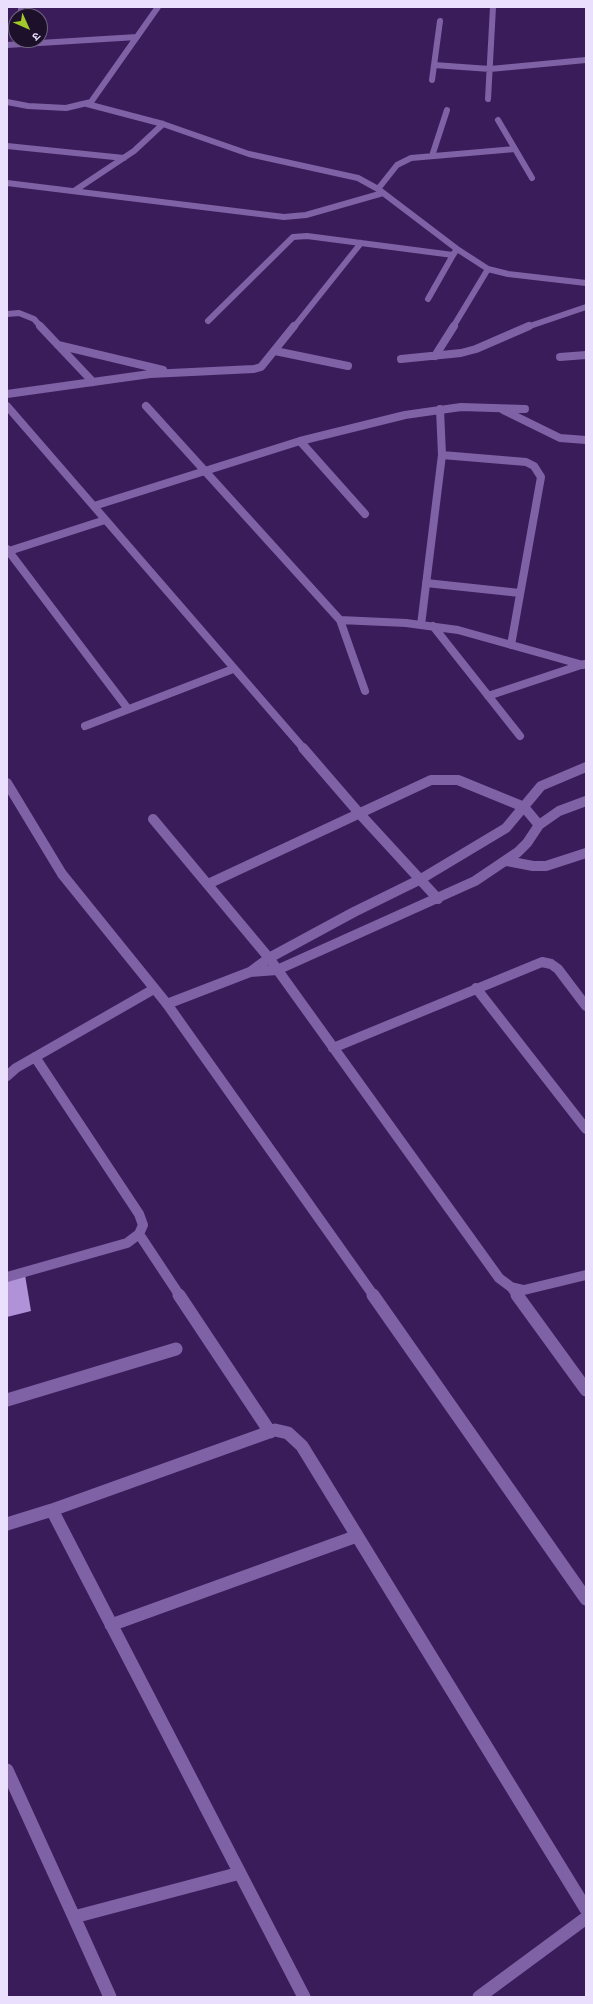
<!DOCTYPE html>
<html>
<head>
<meta charset="utf-8">
<style>
	body { margin:0 }
	#map { position:relative; width:593px; height:2004px; overflow:hidden; background:#3b1c5a; font-family:Spectral,"Noto Sans Devanagari",serif }
	canvas { display:block }
	.frame { position:absolute; inset:0; border:8px solid #ebdffe; pointer-events:none }
	.north { position:absolute; left:8px; top:8px; width:40px; height:40px; box-sizing:border-box; background:#1c102b; border:1px solid #6f637f; border-radius:50%; rotate:135deg; font-size:11px; font-weight:700; line-height:16px; text-align:center; color:#ebdffe }
	.north::after { content:''; display:block; margin:auto; width:14px; height:18px; background:#a1c929; clip-path:polygon(50% 0,100% 100%,50% 72%,0 100%) }
</style>
</head>
<body>
<div id="map">
<canvas width="593" height="2004"></canvas>
<div class="frame"></div>
<div class="north">उ</div>
</div>
<script>
const ctx = document.querySelector('canvas').getContext('2d');
ctx.lineJoin = 'round';
function fill(path, color) { ctx.fillStyle = color; ctx.fill(path, 'evenodd'); }
const toPath = rows => new Path2D(rows.map(r => 'M' + r).join(''));
function stroke(path, color, width, dash) { ctx.strokeStyle = color; ctx.lineWidth = width; ctx.lineCap = dash ? 'butt' : 'round'; ctx.setLineDash(dash || []); ctx.stroke(path); }
const building = toPath([
	[25,1275,31,1311,7,1317,7,1279]
]);
const minorFar3 = toPath([
	[21,7,21,16],
	[7,45,137,37],
	[434,65,490,69,586,60],
	[432,80,440,21],
	[488,99,493,7],
	[7,102,28,106,66,108,91,102,158,7],
	[87,104,163,124,249,154,358,178,378,189,457,249,488,269,508,274,586,283],
	[498,120,532,178],
	[7,146,124,158],
	[432,156,447,110],
	[7,183,284,217,306,215,383,193],
	[378,189,397,165,411,158,515,149],
	[74,191,134,151,163,124],
	[428,299,453,255],
	[7,314,19,313,34,319,41,327],
	[208,321,293,237,307,236,453,255,457,249],
	[294,327,361,243],
	[453,327,488,269],
	[527,327,586,307]
]);
const minorFar2 = toPath([
	[40,326,93,382],
	[58,345,163,370],
	[275,351,348,366],
	[435,356,454,326],
	[560,357,586,355],
	[401,359,461,353,476,349,529,326],
	[7,394,150,374,254,369,261,367,294,326],
	[7,406,304,749],
	[146,406,340,620,406,623,458,630,583,665],
	[503,410,560,438,586,440],
	[300,441,365,514],
	[442,455,526,462,534,466,541,477,511,645],
	[94,506,300,441,405,415,461,407,525,409],
	[7,549,128,709],
	[9,551,105,520],
	[426,583,520,593],
	[340,620,365,691],
	[421,625,442,455,440,409],
	[433,626,520,736],
	[488,696,584,664],
	[85,726,233,669]
]);
const minorFar1 = toPath([
	[303,748,359,813,438,899],
	[586,767,541,786,506,828,421,879,354,912,269,958,250,972,277,970,475,881,518,852,527,843,539,825,559,811,586,801],
	[153,819,269,958,499,1278,511,1287,524,1290,586,1275],
	[507,861,533,866,546,866,586,853],
	[208,884,431,780,458,780,524,807,539,825],
	[476,988,586,1129],
	[167,1004,250,972],
	[333,1048,542,962,551,964,558,969,586,1006],
	[7,1076,16,1068,154,989],
	[139,1234,180,1296],
	[7,1277,127,1243,139,1234,143,1225,139,1214,35,1057],
	[511,1287,518,1296]
]);
const minor = toPath([
	[179,1295,270,1432],
	[517,1295,586,1390],
	[7,1400,176,1349],
	[52,1510,275,1430,288,1433,302,1446,586,1909],
	[7,1524,52,1510,304,1997],
	[111,1625,357,1536],
	[7,1770,74,1917,240,1873],
	[74,1917,110,1997],
	[479,1997,586,1918]
]);
const tertiaryFar1 = toPath([
	[7,783,62,874,167,1004,374,1296]
]);
const tertiary = toPath([
	[373,1295,586,1599]
]);
fill(building, '#b092d8');
stroke(minorFar3, '#7f61a5', 6);
stroke(minorFar2, '#7f61a5', 8);
stroke(minorFar1, '#7f61a5', 10);
stroke(minor, '#7f61a5', 13);
stroke(tertiaryFar1, '#7f61a5', 10);
stroke(tertiary, '#7f61a5', 13);
</script>
</body>
</html>
